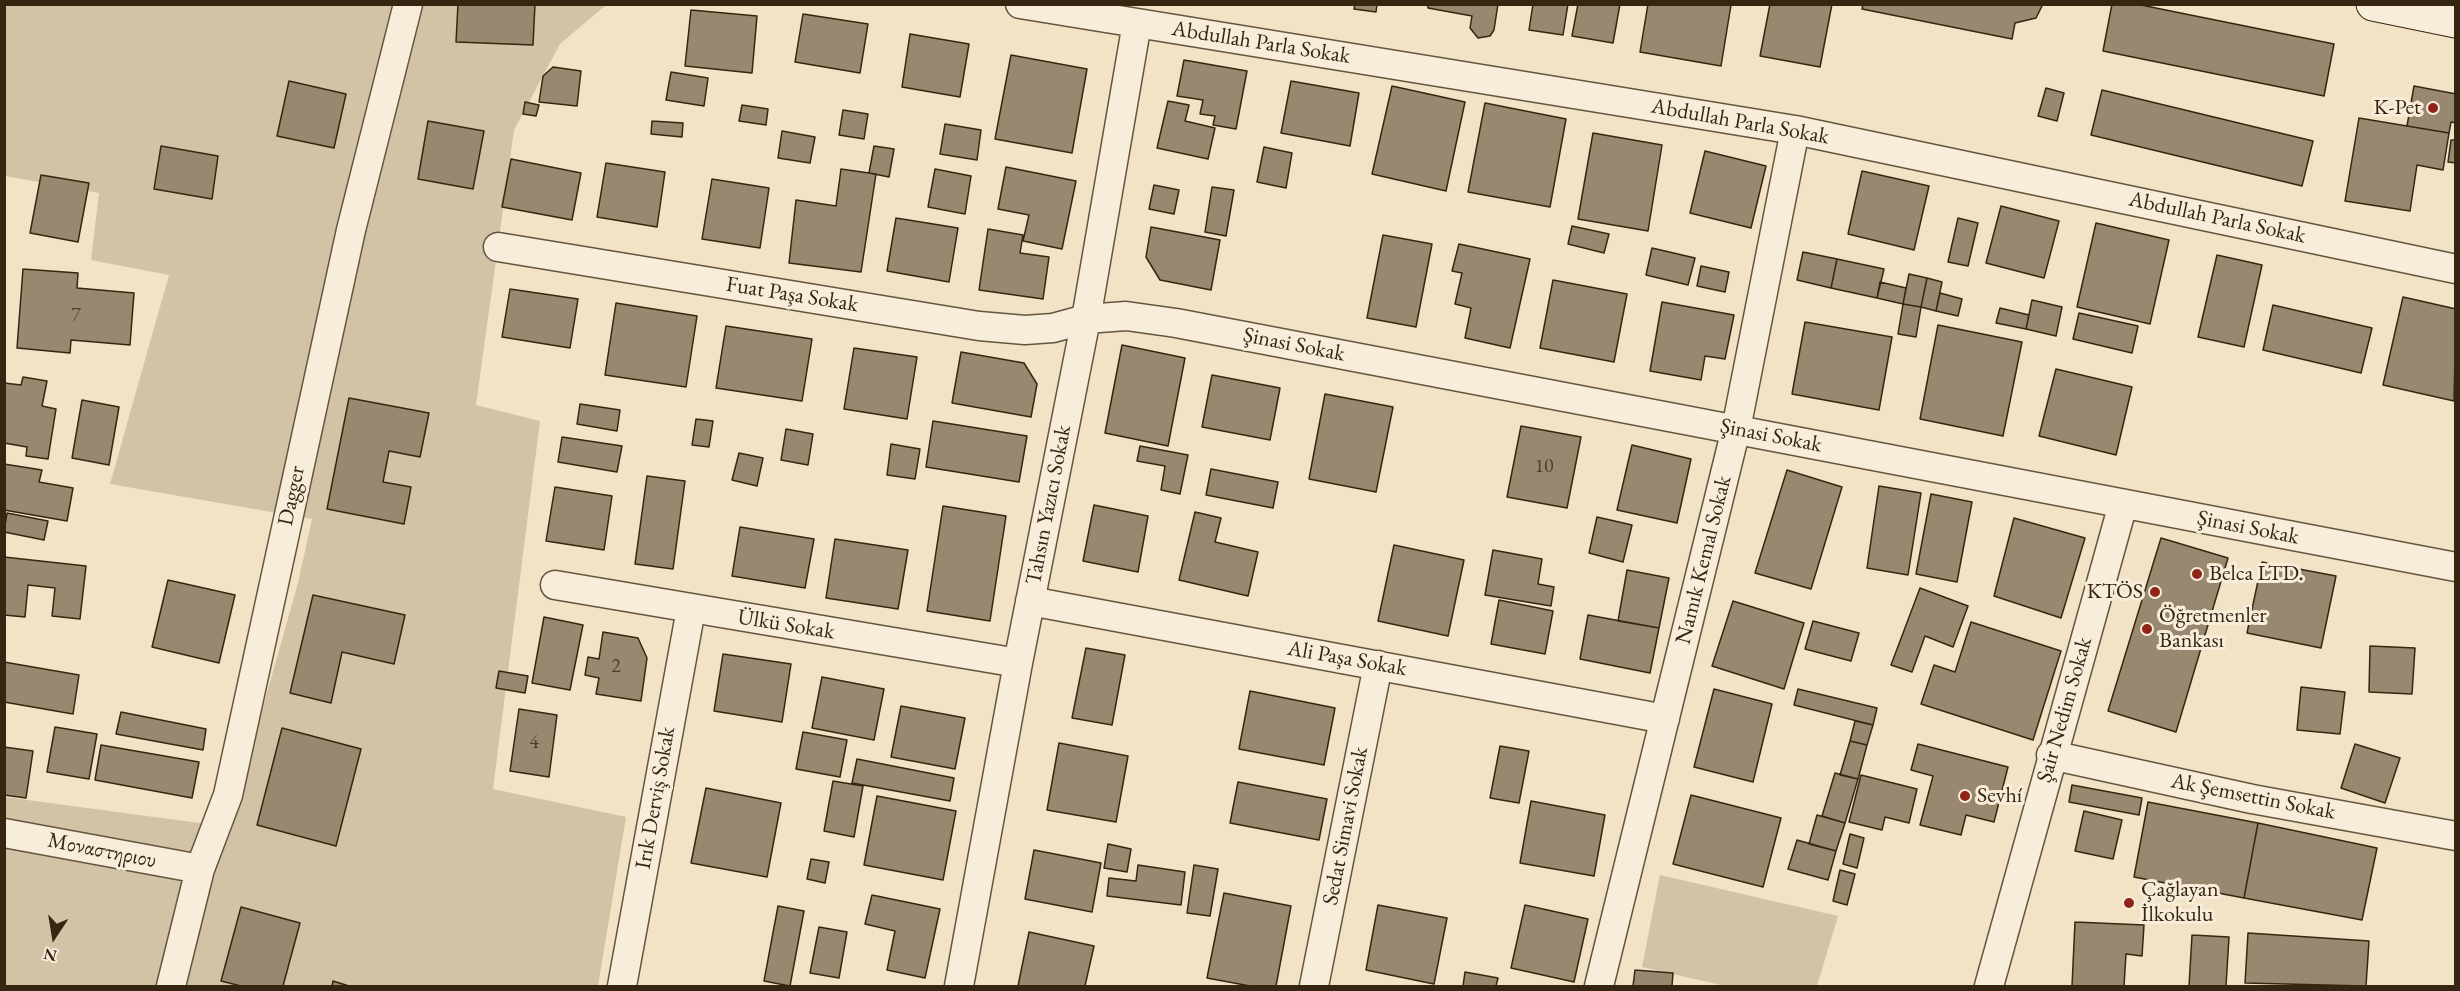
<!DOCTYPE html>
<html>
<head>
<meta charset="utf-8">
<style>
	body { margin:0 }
	#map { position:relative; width:2460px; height:991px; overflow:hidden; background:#f2e3c6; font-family:"EB Garamond",serif }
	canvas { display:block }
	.frame { position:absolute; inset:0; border:6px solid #362611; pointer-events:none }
	.north { position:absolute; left:24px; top:907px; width:60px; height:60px; -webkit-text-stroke:4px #f7edda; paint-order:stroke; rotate:192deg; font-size:16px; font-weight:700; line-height:24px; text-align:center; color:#362611 }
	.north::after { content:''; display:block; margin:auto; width:21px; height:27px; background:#362611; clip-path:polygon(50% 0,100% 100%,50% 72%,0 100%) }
</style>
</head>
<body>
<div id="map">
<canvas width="2460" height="991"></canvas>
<div class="frame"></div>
<div class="north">N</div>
</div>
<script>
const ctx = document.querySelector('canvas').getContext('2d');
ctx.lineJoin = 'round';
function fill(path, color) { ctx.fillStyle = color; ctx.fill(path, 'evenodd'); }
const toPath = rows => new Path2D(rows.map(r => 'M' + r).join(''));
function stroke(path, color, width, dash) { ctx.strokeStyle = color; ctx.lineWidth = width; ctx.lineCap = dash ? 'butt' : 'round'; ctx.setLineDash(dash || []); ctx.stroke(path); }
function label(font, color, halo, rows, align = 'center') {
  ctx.font = font + ' "EB Garamond",serif'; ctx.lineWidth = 6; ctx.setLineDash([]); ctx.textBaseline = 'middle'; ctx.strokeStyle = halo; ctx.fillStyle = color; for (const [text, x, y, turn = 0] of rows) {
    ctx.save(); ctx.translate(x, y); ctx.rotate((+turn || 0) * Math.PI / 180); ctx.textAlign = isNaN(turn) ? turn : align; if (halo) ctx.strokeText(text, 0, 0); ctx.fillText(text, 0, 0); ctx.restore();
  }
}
const green = toPath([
	[5,5,606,5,560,44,514,130,476,405,540,421,493,789,626,817,598,986,5,986,5,797,229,827,298,583,312,519,110,484,169,275,91,260,99,193,5,176],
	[1660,875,1838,916,1817,986,1725,986,1642,967]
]);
const building = toPath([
	[458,4,535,4,533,45,456,42,458,4],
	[1355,4,1377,4,1376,12,1354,9,1355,4],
	[1428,4,1498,4,1494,30,1490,36,1478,38,1470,28,1472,16,1428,8,1428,4],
	[1533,4,1568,4,1563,35,1529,30,1533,4],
	[1578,4,1620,4,1613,43,1572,36,1578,4],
	[1648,4,1731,5,1721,66,1640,52,1648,4],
	[1770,4,1832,4,1820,67,1760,56,1770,4],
	[1863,4,2043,4,2036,18,2015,23,2012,39,1862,9,1863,4],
	[2112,4,2136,4,2334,44,2324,96,2103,51,2112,4],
	[691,10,757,16,752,73,685,66,691,10],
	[803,14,868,24,860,73,795,62,803,14],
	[910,34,969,44,960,97,902,87,910,34],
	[1011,55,1087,69,1072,153,995,139,1011,55],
	[1184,60,1247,71,1236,129,1213,125,1215,116,1200,114,1203,100,1177,96,1184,60],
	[553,67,581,71,577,106,539,102,543,76,553,67],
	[671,72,708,78,704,106,666,100,671,72],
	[289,81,346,94,334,148,277,136,289,81],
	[1291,81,1359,93,1350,146,1281,133,1291,81],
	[1392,86,1465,102,1446,191,1372,174,1392,86],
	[2414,86,2456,94,2456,123,2451,122,2449,133,2407,126,2414,86],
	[2046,88,2064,93,2057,121,2038,116,2046,88],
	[2102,90,2313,141,2302,186,2091,135,2102,90],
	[1168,101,1189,105,1185,121,1215,128,1208,159,1157,148,1168,101],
	[525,102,539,105,536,116,523,114,525,102],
	[1485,103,1566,119,1550,207,1468,192,1485,103],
	[742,105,768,109,766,125,739,121,742,105],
	[843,110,868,114,864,139,839,135,843,110],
	[2359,118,2449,133,2443,170,2417,165,2410,211,2345,201,2359,118],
	[428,121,484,131,473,189,418,179,428,121],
	[652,121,683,123,682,137,651,134,652,121],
	[945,124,981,130,977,160,940,154,945,124],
	[782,131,815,137,810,163,778,158,782,131],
	[1593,133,1662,145,1648,231,1578,219,1593,133],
	[2451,140,2456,140,2456,163,2448,162,2451,140],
	[161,146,218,156,212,199,154,189,161,146],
	[874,146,894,149,889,177,869,173,874,146],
	[1264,147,1292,153,1286,188,1257,182,1264,147],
	[1705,151,1766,166,1751,228,1690,213,1705,151],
	[511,159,581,173,572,220,502,207,511,159],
	[606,163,665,172,657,227,597,217,606,163],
	[1006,167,1076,181,1062,249,1023,241,1029,215,998,209,1006,167],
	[841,169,876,174,861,272,789,263,796,200,836,206,841,169],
	[935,169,971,176,965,214,928,207,935,169],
	[1862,171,1929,186,1914,250,1848,234,1862,171],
	[41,175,89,183,78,242,30,233,41,175],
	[712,179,769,188,760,248,702,239,712,179],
	[1154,185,1179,190,1174,214,1149,209,1154,185],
	[1212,187,1234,190,1226,236,1205,232,1212,187],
	[2001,206,2059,221,2044,278,1986,263,2001,206],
	[896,218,958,228,949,282,887,271,896,218],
	[1958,218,1978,223,1968,266,1948,262,1958,218],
	[2096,223,2169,240,2150,324,2077,307,2096,223],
	[1572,226,1609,234,1604,253,1568,244,1572,226],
	[1151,227,1220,240,1211,290,1160,280,1146,257,1151,227],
	[988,229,1023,235,1020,253,1049,257,1043,299,979,290,988,229],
	[1383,235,1432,244,1416,327,1367,318,1383,235],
	[1459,244,1530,259,1510,348,1465,338,1471,308,1455,304,1462,273,1452,271,1459,244],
	[1652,248,1695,258,1688,285,1646,275,1652,248],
	[1803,252,1837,259,1831,288,1797,280,1803,252],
	[2217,255,2262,265,2244,347,2198,337,2217,255],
	[1837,259,1884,269,1877,298,1831,288,1837,259],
	[1701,266,1729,272,1725,292,1697,286,1701,266],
	[23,269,78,273,77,288,134,293,130,345,71,340,70,353,17,348,23,269],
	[1909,274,1927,278,1921,307,1903,304,1909,274],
	[1927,278,1942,282,1936,311,1921,307,1927,278],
	[1553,280,1627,294,1614,362,1540,348,1553,280],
	[1880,282,1906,288,1903,304,1877,298,1880,282],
	[510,289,578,299,570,348,502,337,510,289],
	[1940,293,1962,299,1958,316,1936,311,1940,293],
	[2403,297,2456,309,2454,401,2383,385,2403,297],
	[2032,300,2062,307,2056,336,2026,329,2032,300],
	[1662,302,1734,315,1725,359,1705,356,1701,380,1650,371,1662,302],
	[616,303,697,316,686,387,605,375,616,303],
	[1903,304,1921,307,1916,337,1898,334,1903,304],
	[2273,305,2372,328,2361,373,2263,350,2273,305],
	[2000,308,2029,315,2026,329,1996,323,2000,308],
	[2079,313,2138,326,2132,353,2073,339,2079,313],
	[1805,322,1892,337,1879,410,1792,394,1805,322],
	[1938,325,2022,342,2003,436,1920,419,1938,325],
	[726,326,812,339,802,401,716,388,726,326],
	[1122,345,1185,358,1168,446,1105,433,1122,345],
	[854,348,917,357,907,419,844,409,854,348],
	[961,352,1024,363,1037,384,1031,417,952,403,961,352],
	[2056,369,2132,387,2116,455,2039,436,2056,369],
	[1212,375,1280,388,1270,440,1202,427,1212,375],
	[23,377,47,381,42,406,56,409,48,459,26,456,27,447,4,443,4,383,21,385,23,377],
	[1325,394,1393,407,1376,492,1309,479,1325,394],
	[349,398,429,413,420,457,389,451,383,482,411,487,404,524,327,509,349,398],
	[82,400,119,407,109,465,72,458,82,400],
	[580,404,620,410,617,431,577,424,580,404],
	[696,419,713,421,709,447,692,445,696,419],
	[933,421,1027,436,1019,482,926,467,933,421],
	[1521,426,1581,437,1567,508,1507,497,1521,426],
	[786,429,813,434,808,465,781,460,786,429],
	[562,437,622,446,617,472,558,462,562,437],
	[891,444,920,449,915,479,887,475,891,444],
	[1632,445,1691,459,1677,523,1617,510,1632,445],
	[1140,446,1188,455,1180,494,1161,490,1165,466,1137,461,1140,446],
	[739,453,763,458,757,486,732,480,739,453],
	[4,464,42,470,39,482,73,488,67,521,4,510,4,464],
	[1211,469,1278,482,1273,508,1206,495,1211,469],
	[1787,470,1842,487,1811,589,1755,573,1787,470],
	[647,476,685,481,673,569,635,564,647,476],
	[1879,486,1921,493,1908,575,1867,568,1879,486],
	[555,487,612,496,604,550,546,541,555,487],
	[1931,494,1972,502,1957,582,1916,574,1931,494],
	[1094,505,1148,516,1138,572,1083,561,1094,505],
	[943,506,1006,516,990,621,927,611,943,506],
	[1195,512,1221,518,1215,542,1258,552,1248,596,1179,580,1195,512],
	[7,513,48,521,44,540,4,532,7,513],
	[1597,517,1632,525,1623,562,1589,553,1597,517],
	[2014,518,2085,538,2061,618,1994,596,2014,518],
	[740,527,814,539,805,588,732,576,740,527],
	[2161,538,2228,558,2176,732,2108,711,2161,538],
	[835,539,908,550,898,609,826,598,835,539],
	[1394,545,1464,560,1448,636,1378,621,1394,545],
	[1493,550,1542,559,1538,584,1554,587,1551,606,1485,595,1493,550],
	[4,557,86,566,80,619,52,616,55,588,28,585,25,617,4,615,4,557],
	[2262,562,2336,576,2321,648,2247,633,2262,562],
	[1627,570,1669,578,1659,628,1618,621,1627,570],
	[168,580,235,595,219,663,152,647,168,580],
	[1920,588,1968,606,1953,647,1925,636,1912,672,1891,665,1920,588],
	[313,595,405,615,394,664,342,652,331,703,290,693,313,595],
	[1499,600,1553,611,1545,654,1491,644,1499,600],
	[1733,601,1804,623,1784,689,1712,666,1733,601],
	[1588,615,1659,628,1650,673,1580,659,1588,615],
	[544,617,583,625,570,690,532,683,544,617],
	[1813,621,1859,633,1851,661,1805,649,1813,621],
	[1971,622,2061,651,2033,740,1921,704,1934,665,1955,672,1971,622],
	[603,632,638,638,647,658,641,701,596,694,599,678,585,675,588,657,599,659,603,632],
	[2370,646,2415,648,2412,694,2369,692,2370,646],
	[1086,648,1125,655,1112,725,1072,718,1086,648],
	[723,654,791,664,782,722,714,711,723,654],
	[4,662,79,675,73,714,4,702,4,662],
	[499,671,528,676,525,693,496,688,499,671],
	[822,677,884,689,874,740,812,728,822,677],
	[2301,687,2345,692,2340,734,2297,730,2301,687],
	[1714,689,1772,704,1753,782,1694,767,1714,689],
	[1798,689,1877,708,1873,725,1794,705,1798,689],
	[1250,691,1335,708,1324,765,1239,749,1250,691],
	[901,706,965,718,955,769,891,757,901,706],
	[519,709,557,715,549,777,510,771,519,709],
	[121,712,206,729,203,750,116,734,121,712],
	[1855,721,1873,725,1867,745,1850,741,1855,721],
	[55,727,97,734,89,779,47,772,55,727],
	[282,728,361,749,336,846,257,825,282,728],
	[803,732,847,740,840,777,796,769,803,732],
	[1850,741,1867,745,1858,779,1840,775,1850,741],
	[1059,743,1128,756,1116,822,1047,810,1059,743],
	[1918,744,2008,767,1994,822,1966,815,1961,835,1920,825,1933,776,1911,770,1918,744],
	[2355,744,2400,758,2385,803,2341,788,2355,744],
	[101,745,199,762,192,798,95,780,101,745],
	[1500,746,1529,751,1519,803,1490,798,1500,746],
	[4,747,33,751,26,798,4,795,4,747],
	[857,759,954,778,950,801,852,783,857,759],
	[1835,773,1858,779,1845,823,1822,816,1835,773],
	[1861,775,1917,789,1909,823,1885,817,1882,830,1849,822,1861,775],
	[833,781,863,786,854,837,824,831,833,781],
	[1238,782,1327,799,1319,840,1230,823,1238,782],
	[2072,785,2142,798,2139,815,2069,802,2072,785],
	[706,788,781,803,767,877,691,863,706,788],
	[1691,795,1781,818,1763,887,1673,864,1691,795],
	[877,796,956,811,943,880,864,865,877,796],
	[1531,801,1605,815,1594,876,1520,863,1531,801],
	[2148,802,2258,823,2244,898,2134,877,2148,802],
	[2084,811,2122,820,2113,859,2075,851,2084,811],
	[1817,815,1845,823,1836,851,1809,844,1817,815],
	[2258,823,2377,848,2362,920,2244,898,2258,823],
	[1850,834,1864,838,1857,868,1843,864,1850,834],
	[1797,840,1836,851,1828,880,1788,869,1797,840],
	[1108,844,1131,849,1127,872,1104,868,1108,844],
	[1034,850,1101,863,1092,912,1025,899,1034,850],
	[811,859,829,862,825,883,807,879,811,859],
	[1138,865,1185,872,1181,905,1107,896,1109,878,1136,881,1138,865],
	[1194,865,1218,869,1210,916,1187,913,1194,865],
	[1840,870,1855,874,1847,905,1833,901,1840,870],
	[1224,893,1291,906,1276,986,1250,986,1207,978,1224,893],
	[872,895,940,909,925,978,887,970,895,931,865,924,872,895],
	[1378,905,1447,918,1434,984,1366,970,1378,905],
	[1525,905,1588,919,1574,982,1511,968,1525,905],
	[778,906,804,911,790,986,764,981,778,906],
	[241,907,300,923,283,986,241,986,221,981,241,907],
	[2075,922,2144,925,2142,956,2126,954,2124,986,2072,986,2075,922],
	[819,927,847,932,839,978,810,973,819,927],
	[1029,932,1094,946,1085,986,1018,986,1029,932],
	[2248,933,2369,941,2366,986,2245,983,2248,933],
	[2192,935,2229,937,2226,986,2189,986,2192,935],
	[1635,970,1673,973,1672,986,1633,986,1635,970],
	[1465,972,1498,978,1496,986,1463,986,1465,972],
	[333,981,349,986,332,986,333,981]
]);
const street = toPath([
	[1020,4,1795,130,2456,269],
	[498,247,979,326,1025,330,1053,328,1086,319,1126,316,1176,323,2456,567],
	[555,585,1018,663],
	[1030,601,1665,719],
	[2051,755,2252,799,2456,836],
	[4,833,200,869],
	[171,986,200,869,228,795,351,230,408,4],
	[622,986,691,609],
	[959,986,1018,663,1086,319,1137,23],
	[1314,986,1378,665],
	[1599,986,1736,429,1795,130],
	[1989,986,2123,504]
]);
const secondary = toPath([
	[2373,4,2456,21]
]);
const markers = [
	[2433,108,6,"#8f2418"],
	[2197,574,6,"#8f2418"],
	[2155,592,6,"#8f2418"],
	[2147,629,6,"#8f2418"],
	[1965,796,6,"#8f2418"],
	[2129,903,6,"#8f2418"]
];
const numberNames = [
	["7",76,316],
	["10",1544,467],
	["2",616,667],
	["4",534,743]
];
const streetNames = [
	["Abdullah Parla Sokak",1261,43,9],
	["Abdullah Parla Sokak",1740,122,10],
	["Abdullah Parla Sokak",2217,218,12],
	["Fuat Paşa Sokak",792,295,9],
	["Şinasi Sokak",1294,345,11],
	["Şinasi Sokak",1771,436,11],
	["Dagger",292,496,-78],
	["Tahsın Yazıcı Sokak",1049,505,-79],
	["Şinasi Sokak",2248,528,11],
	["Namık Kemal Sokak",1704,560,-76],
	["Ülkü Sokak",786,625,9],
	["Ali Paşa Sokak",1347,659,10],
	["Şair Nedim Sokak",2065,710,-74],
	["Ak Şemsettin Sokak",2253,797,11],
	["Irık Derviş Sokak",656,798,-80],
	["Sedat Simavi Sokak",1346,826,-79],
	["Μοναστηριου",102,851,11]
];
const poiNames = [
	["K-Pet",2421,108,"right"],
	["Belca LTD.",2209,574],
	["KTÖS",2143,592,"right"],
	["Öğretmenler",2159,616],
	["Bankası",2159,641],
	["Sevhí",1977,796],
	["Çağlayan",2141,890],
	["İlkokulu",2141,915]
];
fill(green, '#d2c3a7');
fill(building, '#98886f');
stroke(building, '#362611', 1.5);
stroke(street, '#65553e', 31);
stroke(secondary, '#362611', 35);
stroke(street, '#f7edda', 28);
stroke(secondary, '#f7edda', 33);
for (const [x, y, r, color] of markers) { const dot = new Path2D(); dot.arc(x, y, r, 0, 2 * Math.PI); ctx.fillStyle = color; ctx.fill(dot); stroke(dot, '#f7edda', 2); }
label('20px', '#4e3e28', null, numberNames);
label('22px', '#362611', '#f7edda', streetNames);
label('22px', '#362611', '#f7edda', poiNames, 'left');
</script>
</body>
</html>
